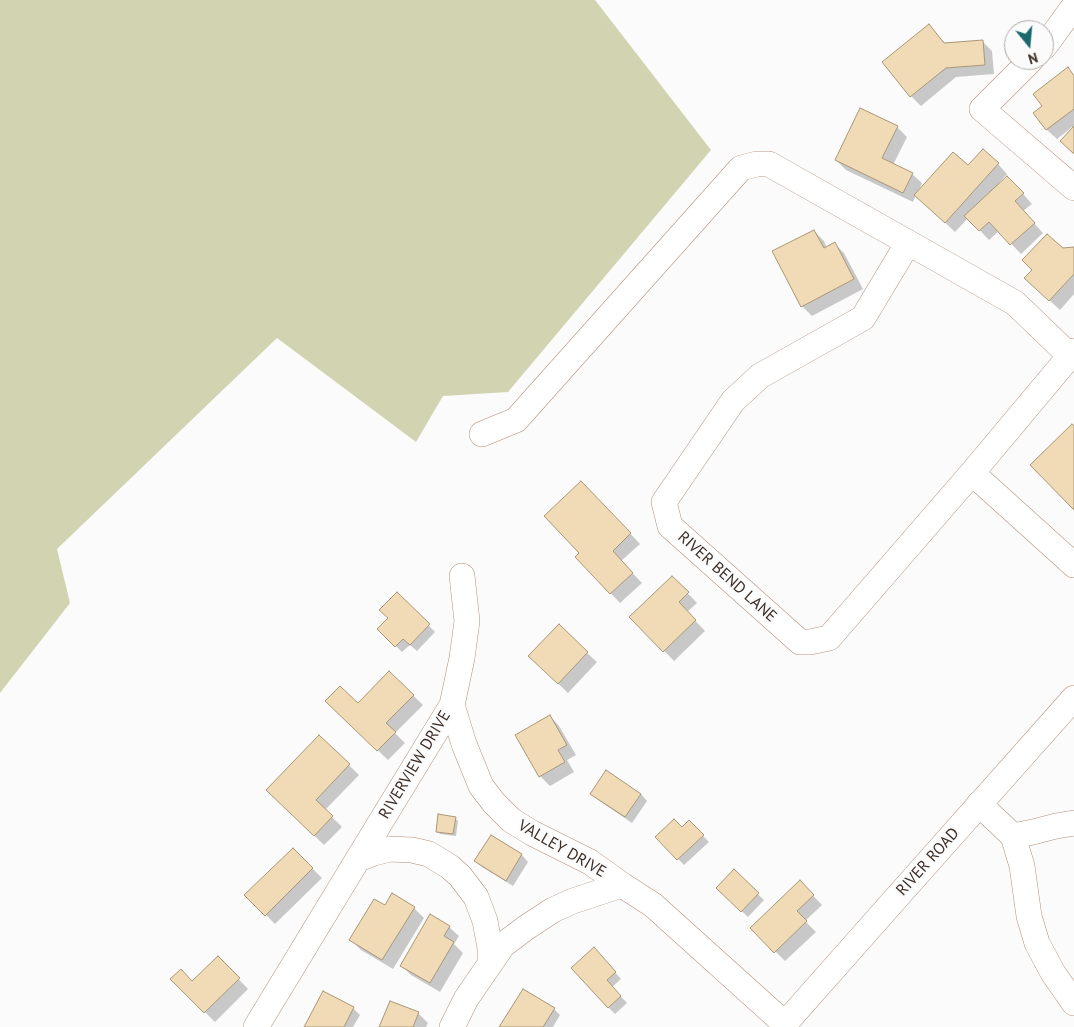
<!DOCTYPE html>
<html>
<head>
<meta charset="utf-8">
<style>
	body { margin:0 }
	#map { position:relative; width:1074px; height:1027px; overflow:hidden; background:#fbfbfb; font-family:"PT Sans",sans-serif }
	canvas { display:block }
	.north { position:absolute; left:1004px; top:20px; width:50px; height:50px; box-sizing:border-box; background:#fbfbfb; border:1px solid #afa9a6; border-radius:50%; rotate:163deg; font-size:14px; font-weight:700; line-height:20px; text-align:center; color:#3c2e26 }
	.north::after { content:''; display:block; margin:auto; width:18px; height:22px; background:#1b686e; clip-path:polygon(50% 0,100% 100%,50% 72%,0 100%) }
</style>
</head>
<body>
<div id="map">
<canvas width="1074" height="1027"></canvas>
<div class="north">N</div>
</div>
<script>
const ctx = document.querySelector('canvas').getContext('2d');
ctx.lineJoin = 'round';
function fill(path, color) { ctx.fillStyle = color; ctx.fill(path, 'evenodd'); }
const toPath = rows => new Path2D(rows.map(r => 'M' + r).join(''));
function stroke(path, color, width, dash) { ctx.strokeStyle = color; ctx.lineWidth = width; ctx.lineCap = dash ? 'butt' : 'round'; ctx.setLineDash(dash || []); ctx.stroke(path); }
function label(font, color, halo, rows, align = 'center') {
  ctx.font = font + ' "PT Sans",sans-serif'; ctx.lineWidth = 4.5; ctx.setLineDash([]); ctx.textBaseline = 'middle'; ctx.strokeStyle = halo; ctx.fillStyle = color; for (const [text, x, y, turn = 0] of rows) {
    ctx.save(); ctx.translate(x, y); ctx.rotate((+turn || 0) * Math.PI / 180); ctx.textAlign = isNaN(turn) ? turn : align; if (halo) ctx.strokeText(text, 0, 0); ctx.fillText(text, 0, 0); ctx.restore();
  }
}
const green = toPath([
	[0,0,595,0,711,150,508,392,443,396,416,442,277,338,57,549,70,603,0,693]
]);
const shadow = toPath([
	[929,26,946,44,982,41,992,51,994,74,956,77,921,106,911,96,884,62],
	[1067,69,1074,75,1074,153,1073,128,1072,127,1057,139,1047,130,1035,113,1044,106],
	[897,127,907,137,893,165,912,174,922,183,918,192,969,167,998,164,1007,174,999,183,1000,184,1017,187,1032,204,1023,211,1043,233,1021,254,999,231,989,240,968,218,955,232,916,195,913,202,846,170,836,160],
	[814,231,824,241,827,248,835,244,844,253,863,289,812,316,802,306],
	[1074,248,1074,294,1060,310,1036,288,1062,249],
	[591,492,640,544,621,561,642,583,620,603,576,557,581,553],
	[672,577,697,603,687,612,705,631,674,661,631,617],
	[397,594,435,632,417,651,410,645,402,652,379,629,390,618],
	[587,653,597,662,568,693,540,666],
	[389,672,423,705,395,733,405,743,388,760,327,701,358,705],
	[550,716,559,726,576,755,567,760,574,772,550,786,540,776],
	[319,736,359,775,325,810,342,827,324,845,267,790],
	[592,794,641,794,647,801,632,823,598,800],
	[455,818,458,821,456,836,440,834,437,831],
	[689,822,709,842,684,865,657,837,682,828],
	[491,837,522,855,528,862,513,886,482,867,476,861],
	[293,849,322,878,275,924,246,895],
	[734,871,764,900,748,917,718,888],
	[800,882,822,905,805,921,816,932,785,961,752,928],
	[385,907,414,908,424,918,393,969,361,950,351,940],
	[449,927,459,936,454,944,463,953,440,992,411,975,402,966],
	[600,955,621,979,612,987,627,1003,615,1014,608,1007],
	[218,958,248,989,215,1022,172,979,192,983],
	[353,1008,360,1015,353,1027,305,1027],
	[554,1009,560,1015,553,1027,500,1027],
	[418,1013,428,1023,426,1027,380,1027]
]);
const building = toPath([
	[929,24,944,43,983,40,985,65,946,68,910,97,882,62,929,24],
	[1068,67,1074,76,1074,109,1046,130,1033,113,1042,106,1033,94,1068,67],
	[860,108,898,126,882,158,913,173,903,193,835,160,860,108],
	[1074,126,1074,154,1060,141,1074,126],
	[983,149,999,163,945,223,914,195,953,152,968,165,983,149],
	[1007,176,1024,193,1015,201,1035,223,1010,245,989,222,979,231,964,216,1007,176],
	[814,230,824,248,835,242,854,279,801,307,772,251,814,230],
	[1047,234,1063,248,1074,247,1074,274,1049,301,1024,278,1032,270,1022,260,1047,234],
	[1072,424,1074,426,1074,510,1030,465,1072,424],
	[581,481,631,533,613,551,633,573,610,594,575,557,579,553,544,516,581,481],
	[672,576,689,592,679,602,696,620,663,652,629,617,672,576],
	[397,592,430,624,410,645,403,639,395,647,377,629,388,618,379,610,397,592],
	[559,624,588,652,558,684,528,656,559,624],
	[389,671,414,695,386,723,396,732,377,751,325,701,340,686,358,703,389,671],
	[550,715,567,745,558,750,565,762,539,777,515,735,550,715],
	[319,735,350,764,316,800,333,816,314,836,266,790,319,735],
	[606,770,641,794,625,817,590,794,606,770],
	[438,814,456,817,453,834,436,832,438,814],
	[674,819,682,827,689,820,704,835,677,860,655,837,674,819],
	[491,835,522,854,506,881,474,861,491,835],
	[293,848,313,868,265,916,244,895,293,848],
	[734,869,759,893,741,912,716,888,734,869],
	[800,880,814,895,797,911,807,921,774,953,750,928,800,880],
	[392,893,415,907,382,960,349,940,374,899,385,905,392,893],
	[430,914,450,926,444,936,454,942,430,983,400,966,430,914],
	[594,947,616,972,607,980,621,996,608,1008,571,968,594,947],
	[218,956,240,978,204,1013,170,979,181,969,192,981,218,956],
	[523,989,555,1008,543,1027,499,1027,523,989],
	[323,991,354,1007,344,1027,304,1027,323,991],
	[390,1001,419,1012,413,1027,379,1027,390,1001]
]);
const minor = toPath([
	[1044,47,1048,42,1074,6],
	[1031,60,982,109,1074,188],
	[908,243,863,318,760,376,733,401,664,502,670,526,800,642,810,642,829,638,972,473,1074,351],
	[482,434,516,420,741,168,757,164,769,164,1015,303,1070,356],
	[972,473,1074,565],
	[452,705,464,744,481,786,494,803,511,820,532,833,590,862,622,885],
	[979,804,1013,836,1022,866,1029,916,1037,943,1053,973,1074,1003],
	[1013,836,1033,832,1056,826,1074,823],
	[358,859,452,705,462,658,467,621,462,576],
	[256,1027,358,859,374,853,390,849,412,850,429,854,450,867,460,876,476,897,485,921,490,948,490,964],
	[452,1027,466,999,503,945,527,927,553,910,573,901,622,885,653,905,785,1024],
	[782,1027,898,896,1074,698]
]);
const streetNames = [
	["RIVER BEND LANE",727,577,42],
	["RIVERVIEW DRIVE",415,765,-59],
	["VALLEY DRIVE",562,849,30],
	["RIVER ROAD",928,862,-48]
];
fill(green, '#d1d3b1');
fill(shadow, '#0003');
fill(building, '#f0dbb6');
stroke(building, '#a99676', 1);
stroke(minor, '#b2907d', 26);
stroke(minor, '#fff', 25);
label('16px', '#3c2e26', '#fbfbfb', streetNames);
</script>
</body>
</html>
